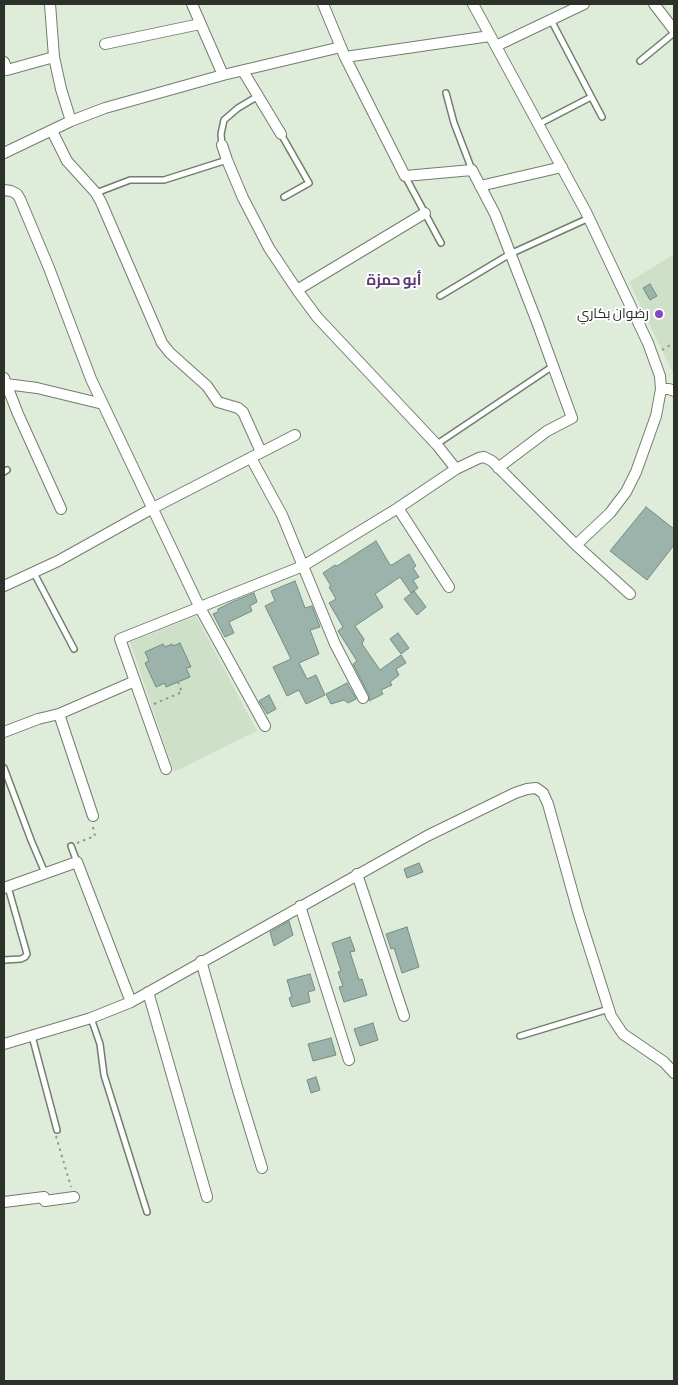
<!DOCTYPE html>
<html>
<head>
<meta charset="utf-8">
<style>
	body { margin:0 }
	#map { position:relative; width:678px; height:1385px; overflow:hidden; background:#deecd9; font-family:"Sofia Sans Condensed",sans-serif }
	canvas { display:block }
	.frame { position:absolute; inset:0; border:5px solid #2c312a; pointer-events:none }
</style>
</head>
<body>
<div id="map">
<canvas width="678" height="1385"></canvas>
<div class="frame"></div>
</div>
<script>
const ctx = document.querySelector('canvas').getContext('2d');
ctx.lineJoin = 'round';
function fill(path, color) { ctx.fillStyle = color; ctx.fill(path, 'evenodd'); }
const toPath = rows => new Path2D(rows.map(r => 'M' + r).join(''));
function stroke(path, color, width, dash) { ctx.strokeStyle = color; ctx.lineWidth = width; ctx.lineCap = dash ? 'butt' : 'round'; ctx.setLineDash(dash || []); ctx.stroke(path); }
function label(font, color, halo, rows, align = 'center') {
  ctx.font = font + ' "Sofia Sans Condensed",Cairo,sans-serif'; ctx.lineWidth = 4; ctx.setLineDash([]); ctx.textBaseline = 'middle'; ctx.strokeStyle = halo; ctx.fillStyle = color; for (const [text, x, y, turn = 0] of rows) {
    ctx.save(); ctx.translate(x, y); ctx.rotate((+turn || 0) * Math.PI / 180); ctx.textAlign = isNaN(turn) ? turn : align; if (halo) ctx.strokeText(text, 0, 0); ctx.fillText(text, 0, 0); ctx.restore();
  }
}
const built = toPath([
	[674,254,674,375,629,282],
	[196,616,257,731,174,772,130,642]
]);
const building = toPath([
	[650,284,657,296,650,300,643,288,650,284],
	[646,507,674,529,674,545,647,580,610,551,646,507],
	[376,541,390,565,392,565,409,554,416,566,413,568,419,577,413,580,418,588,411,593,400,577,375,594,383,607,355,626,364,639,362,644,380,670,401,655,406,663,396,669,399,675,390,682,392,685,381,690,383,694,369,701,369,695,353,664,357,661,338,631,343,627,329,603,336,599,329,587,331,586,323,573,335,565,337,566,376,541],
	[295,581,305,608,312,606,320,627,310,630,319,654,299,663,307,679,316,675,325,695,306,704,299,690,287,696,273,667,291,659,265,606,275,601,271,591,295,581],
	[414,591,426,607,417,615,404,599,414,591],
	[254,593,257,602,250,606,252,611,229,622,234,633,225,637,213,614,218,612,218,609,232,602,254,593],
	[398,633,409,648,401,654,390,639,398,633],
	[180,643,191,667,186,668,190,677,166,687,165,683,156,687,145,663,149,661,145,652,163,644,165,647,172,644,173,646,180,643],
	[347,683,356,699,348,703,344,700,331,704,326,694,347,683],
	[269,695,276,709,267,714,259,701,269,695],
	[419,863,423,872,407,878,404,869,419,863],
	[289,921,293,935,274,946,270,932,289,921],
	[407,927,419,967,402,973,394,948,391,949,386,934,407,927],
	[350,937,355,951,350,952,359,980,362,979,367,995,344,1002,339,987,343,986,338,972,341,971,332,943,350,937],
	[310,974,315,990,308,992,310,1002,292,1007,289,998,292,997,287,980,310,974],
	[373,1023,378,1040,360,1046,354,1029,373,1023],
	[331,1038,336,1055,313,1061,308,1044,331,1038],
	[316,1077,320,1090,311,1093,307,1080,316,1077]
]);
const path = toPath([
	[662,350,674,343],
	[154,704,182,692,178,682],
	[77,843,95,836,93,827],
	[56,1136,71,1187]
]);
const lane = toPath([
	[551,20,602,117],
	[640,61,674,33],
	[446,93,454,123,472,170],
	[539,124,591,97],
	[281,134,309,183,284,197],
	[222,145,221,134,224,120,238,108,258,96],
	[405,176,441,243],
	[96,193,130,180,164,180,227,160],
	[440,296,510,254,589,218],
	[437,444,553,366],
	[4,472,7,470],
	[34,573,74,649],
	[4,768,31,840,45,873],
	[71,846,77,862],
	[4,960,21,959,25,957,27,954,8,887],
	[91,1018,100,1044,104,1075,147,1212],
	[32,1036,57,1130],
	[520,1036,609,1009]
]);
const street = toPath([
	[50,4,54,57,61,89,71,121],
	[192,4,223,75],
	[323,4,345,57,405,176,472,170,495,214,537,322,572,418,547,431,498,468],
	[473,4,586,212,648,343,660,376,661,389,656,416,636,472,626,492,610,513,576,545],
	[654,4,674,30],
	[105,44,200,24],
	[496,46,584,4],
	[345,57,490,36],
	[4,62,7,70,54,57],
	[243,71,281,134],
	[52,131,67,161,96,193,101,202,162,343,170,353,207,386,218,402,238,408,243,412,261,452],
	[222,145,227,160,243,198,269,248,297,290,317,317,437,445,456,469],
	[4,153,71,121,105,108,223,75,341,47],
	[480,186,562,167],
	[4,190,11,191,17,194,20,199,49,268,91,379,199,606,265,726],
	[297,290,425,213],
	[4,378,18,414,61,509],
	[6,384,37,388,103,404],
	[661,389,669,389,674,391],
	[251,458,282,515,335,644,363,698],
	[398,508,449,587],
	[4,586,58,561,153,508,295,435],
	[59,714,93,816],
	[4,732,38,719,59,714,135,681],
	[166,769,120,639,303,566,398,508,456,469,479,458,484,457,492,461,576,545,630,594],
	[357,874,404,1016],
	[4,888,77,862,131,1002],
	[300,906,349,1060],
	[201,961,238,1090,262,1168],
	[148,992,207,1197],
	[4,1044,91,1018,131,1002,427,836,515,793,527,789,536,788,543,793,548,804,578,912,611,1016,623,1034,664,1062,674,1073],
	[4,1202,44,1197,45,1201,74,1197]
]);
const markers = [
	[659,314,5,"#8748be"]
];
const poiNames = [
	["رضوان بكاري",649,314]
];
const neighbourhoodNames = [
	["أبو حمزة",394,281]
];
fill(built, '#cee0c8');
fill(building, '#9bb3ab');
stroke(building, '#758c83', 1);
stroke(lane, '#717e6d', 8);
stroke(street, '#717e6d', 12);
stroke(path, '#909a8d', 2, [2.5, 4]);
stroke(lane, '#fff', 5);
stroke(street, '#fff', 10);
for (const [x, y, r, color] of markers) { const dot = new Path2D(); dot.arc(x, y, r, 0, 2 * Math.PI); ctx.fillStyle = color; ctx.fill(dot); stroke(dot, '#fff', 2); }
label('14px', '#2c312a', '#fff', poiNames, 'right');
label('bold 15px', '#593b76', '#fff', neighbourhoodNames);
</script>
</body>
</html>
